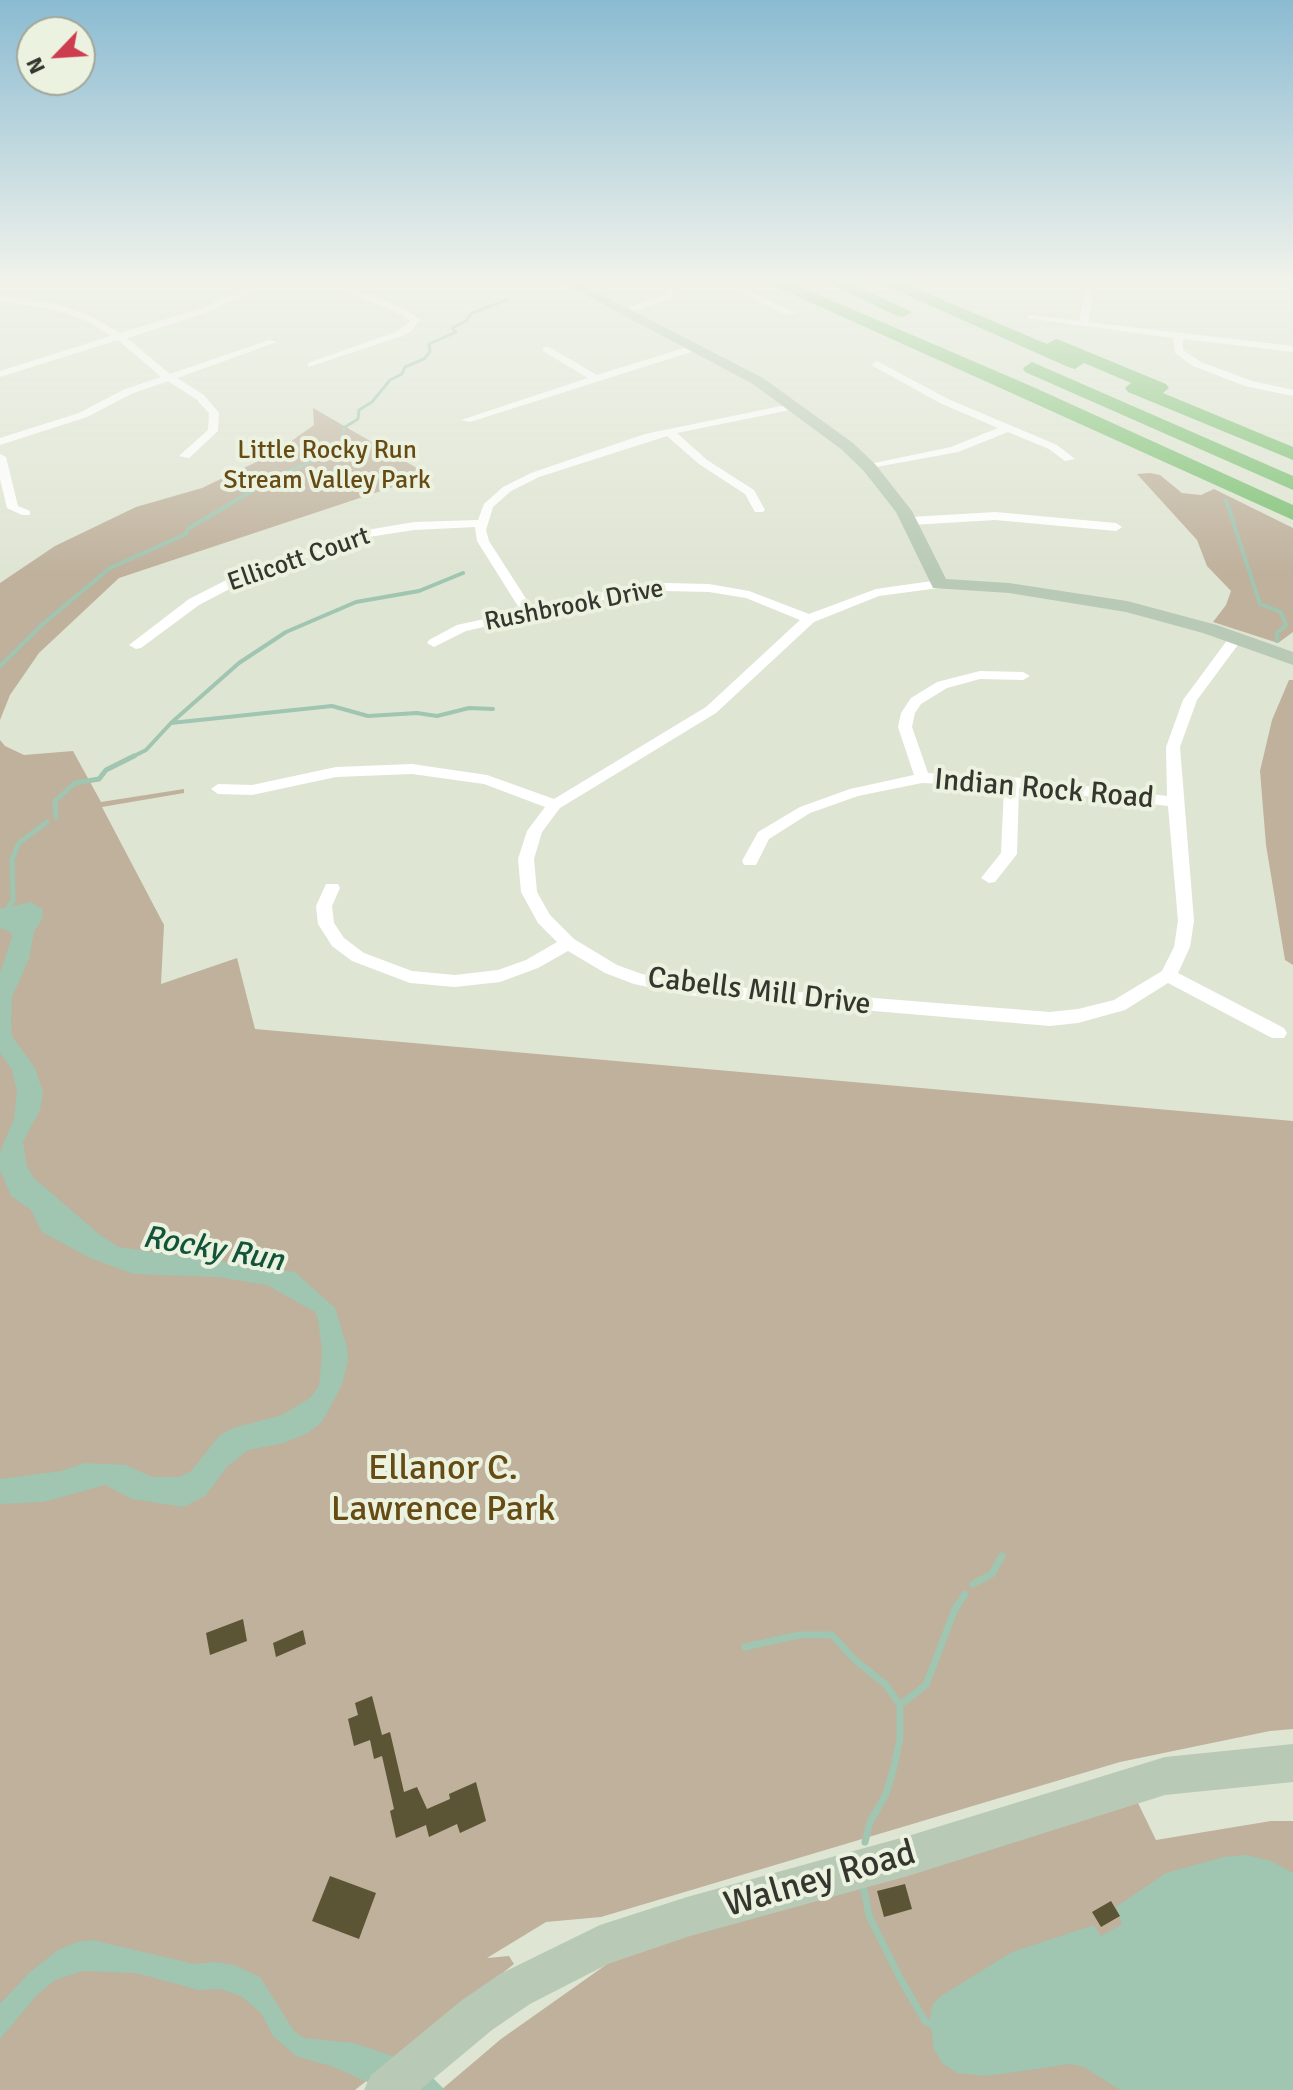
<!DOCTYPE html>
<html>
<head>
<meta charset="utf-8">
<style>
	body { margin:0 }
	#map { position:relative; width:1293px; height:2090px; overflow:hidden; background:#dfe5d3; font-family:Signika,sans-serif }
	canvas { display:block }
	.north { position:absolute; left:16px; top:16px; width:80px; height:80px; box-sizing:border-box; background:#ecf2e0; border:2px solid #a2a799; border-radius:50%; rotate:245deg; font-size:22px; font-weight:700; line-height:32px; text-align:center; color:#34362f }
	.north::after { content:''; display:block; margin:auto; width:28px; height:36px; background:#ce3d4e; clip-path:polygon(50% 0,100% 100%,50% 72%,0 100%) }
</style>
</head>
<body>
<div id="map">
<canvas width="1293" height="2090"></canvas>
<div class="north">N</div>
</div>
<script>
const ctx = document.querySelector('canvas').getContext('2d');
ctx.lineJoin = 'round';
function fill(path, color) { ctx.fillStyle = color; ctx.fill(path, 'evenodd'); }
const toPath = rows => new Path2D(rows.map(r => 'M' + r).join(''));
function stroke(path, color, width, dash) { ctx.strokeStyle = color; ctx.lineWidth = width; ctx.lineCap = dash ? 'butt' : 'round'; ctx.setLineDash(dash || []); ctx.stroke(path); }
function label(font, color, halo, rows, align = 'center') {
  ctx.font = font + ' Signika,sans-serif'; ctx.lineWidth = 8; ctx.setLineDash([]); ctx.textBaseline = 'middle'; ctx.strokeStyle = halo; ctx.fillStyle = color; for (const [text, x, y, turn = 0] of rows) {
    ctx.save(); ctx.translate(x, y); ctx.rotate((+turn || 0) * Math.PI / 180); ctx.textAlign = isNaN(turn) ? turn : align; if (halo) ctx.strokeText(text, 0, 0); ctx.fillText(text, 0, 0); ctx.restore();
  }
}
const green = toPath([
	[313,408,429,475,119,578,39,653,10,695,0,720,0,583,55,546,136,507,202,488,273,454,314,425],
	[1150,473,1160,475,1182,493,1201,495,1214,489,1293,528,1293,632,1278,643,1213,622,1226,605,1231,591,1207,566,1197,540,1137,474],
	[1289,680,1293,680,1293,965,1285,960,1266,845,1260,771,1272,720],
	[0,740,5,746,24,755,73,751,101,802,184,789,184,793,102,807,164,925,161,984,237,958,255,1029,1293,1121,1293,1729,1270,1731,1120,1762,601,1917,546,1922,487,1958,509,1956,514,1964,355,2090,0,2090],
	[1137,1801,1156,1840,1271,1821,1293,1821,1293,2090,441,2090,501,2039,620,1955]
]);
const water = toPath([
	[31,902,43,910,42,919,34,932,29,959,12,997,11,1023,12,1036,35,1068,43,1092,40,1110,23,1142,27,1167,34,1178,100,1235,119,1247,295,1272,335,1308,347,1347,348,1360,342,1385,322,1422,308,1433,284,1443,248,1450,227,1467,205,1496,184,1507,132,1499,105,1485,43,1502,0,1504,0,1479,61,1471,85,1463,126,1465,152,1477,180,1477,191,1471,220,1435,233,1428,282,1415,310,1398,319,1386,322,1352,318,1319,315,1312,267,1285,218,1277,134,1274,90,1258,42,1232,31,1210,11,1196,0,1170,0,1152,14,1119,17,1091,12,1070,0,1053,0,973,12,937,10,932,0,928,0,909],
	[1246,1855,1271,1861,1293,1873,1293,2090,1120,2090,1084,2067,1070,2064,987,2076,957,2073,942,2063,934,2049,930,2019,932,2005,941,1996,1012,1952,1094,1925,1101,1936,1122,1924,1116,1907,1166,1873,1224,1857],
	[93,1940,194,1964,215,1962,234,1965,260,1977,294,2031,304,2038,354,2043,401,2059,431,2076,445,2090,385,2090,334,2067,296,2056,273,2036,261,2013,241,1996,220,1989,199,1990,136,1973,83,1971,55,1980,38,1994,0,2039,0,2004,29,1973,58,1950,77,1942]
]);
const streamFar3 = toPath([
	[253,491,261,483,348,446,342,436,345,427,358,419,359,410,372,402,390,380,402,374,405,367,424,359,430,352,429,344,456,332,452,328,466,321,472,313,508,299]
]);
const streamFar2 = toPath([
	[1226,500,1260,604,1281,612,1286,625,1277,633,1277,641],
	[0,666,45,622,110,568,186,534,188,529,255,489],
	[171,723,332,706,368,716,417,713,437,716,469,708,493,709],
	[130,758,146,750,171,723,239,663,286,632,356,602,419,591,463,573]
]);
const streamFar1 = toPath([
	[56,817,55,801,75,783,99,779,106,770,134,756],
	[9,906,13,900,12,859,19,843,47,822]
]);
const stream = toPath([
	[973,1584,992,1574,1002,1556],
	[745,1647,799,1635,832,1635,855,1660,886,1685,900,1705],
	[865,1842,870,1822,886,1794,894,1767,900,1738,900,1705,926,1685,955,1609,965,1594],
	[864,1890,869,1916,900,1978,925,2021,933,2025]
]);
const building = toPath([
	[243,1619,247,1641,210,1655,206,1633],
	[303,1630,306,1644,276,1657,273,1643],
	[372,1696,382,1735,390,1732,404,1792,417,1787,427,1809,450,1799,449,1794,476,1782,486,1821,460,1833,457,1824,429,1837,426,1825,396,1838,390,1811,394,1809,382,1756,374,1759,370,1740,354,1746,348,1719,358,1715,355,1703],
	[330,1876,376,1893,359,1939,312,1921],
	[905,1884,912,1909,884,1917,877,1891],
	[1111,1901,1120,1916,1101,1927,1092,1912]
]);
const street = toPath([
	[11,280,3,287,0,288,1,280,11,280],
	[262,280,273,280,209,312,127,338,170,374,269,340,277,342,177,378,204,395,219,413,218,431,189,458,179,456,208,430,209,413,196,399,168,381,131,394,87,417,0,445,0,438,79,413,123,390,161,377,118,340,0,377,0,371,111,336,85,320,52,309,0,301,0,295,57,304,91,316,120,333,203,308,262,280],
	[300,280,345,285,407,310,420,320,411,331,402,336,308,367,308,363,396,332,410,321,401,314,340,289,300,280],
	[685,280,706,280,739,286,795,313,787,315,734,290,692,283,669,299,625,314,620,311,663,295,685,280],
	[955,280,965,280,959,284,955,280],
	[1087,280,1095,280,1088,322,1293,346,1293,352,1183,339,1183,350,1201,362,1252,381,1293,390,1293,396,1245,386,1193,366,1175,353,1173,338,1026,318,1031,315,1079,321,1087,280],
	[694,345,699,348,697,350,470,422,461,420,588,378,543,351,543,347,549,347,597,375,694,345],
	[877,361,948,399,1057,445,1075,459,1065,461,1049,449,1008,432,958,452,865,469,865,465,951,447,998,428,940,403,873,366,872,364,877,361],
	[796,403,801,406,800,408,677,433,707,460,754,490,765,510,763,512,755,512,745,494,699,464,667,436,539,477,511,491,493,507,486,530,489,541,532,608,626,587,665,583,709,584,749,591,809,614,876,589,939,580,945,584,939,588,879,596,814,622,716,713,560,808,542,832,534,859,537,892,550,915,574,939,617,965,642,974,686,983,1050,1012,1078,1009,1114,1000,1162,971,1174,947,1178,921,1168,806,1019,788,1017,854,995,882,989,883,981,878,1001,853,1004,787,922,783,858,796,810,813,769,839,756,865,744,865,742,861,758,832,800,807,850,789,914,775,898,727,901,713,911,698,937,682,980,671,1023,672,1030,676,1023,680,980,679,947,688,921,704,915,713,912,727,928,773,1012,777,1167,796,1166,747,1183,700,1231,635,1236,634,1243,638,1197,700,1180,747,1194,921,1190,947,1178,973,1284,1028,1287,1033,1284,1038,1272,1038,1168,983,1125,1010,1078,1023,1050,1026,686,995,634,984,605,973,568,951,538,968,500,982,455,987,410,983,352,961,332,946,318,924,316,906,326,884,338,884,340,888,332,906,334,923,344,938,364,953,412,971,455,975,498,970,526,960,557,942,538,923,521,892,518,859,527,831,545,807,484,784,412,774,336,777,252,795,218,794,211,789,218,784,252,785,336,767,412,764,487,775,554,799,706,707,800,620,746,598,709,592,665,591,626,595,466,631,434,647,427,643,429,640,457,625,521,611,477,541,475,527,414,530,369,537,260,573,199,605,141,648,136,649,129,645,189,599,252,567,367,530,414,522,478,520,484,504,503,487,531,473,645,434,796,403],
	[0,454,6,457,18,506,30,511,30,515,22,515,7,508,0,479,0,454],
	[995,512,1116,523,1122,527,1116,531,995,520,911,525,905,521,911,517,995,512]
]);
const secondary = toPath([
	[557,280,573,280,763,378,853,443,875,464,912,511,946,579,1009,583,1127,601,1217,625,1293,652,1293,665,1203,633,1126,612,1009,593,933,588,896,512,863,470,841,449,753,384,557,280],
	[1293,1744,1293,1782,1165,1795,908,1876,687,1937,608,1964,530,2004,492,2030,420,2090,364,2090,371,2075,462,2000,500,1974,600,1925,687,1897,908,1836,1165,1757,1293,1744]
]);
const highway = toPath([
	[761,280,784,280,1031,386,1293,505,1293,520,761,280],
	[822,280,844,280,912,312,903,317,897,316,822,280],
	[873,280,896,280,1047,344,1056,339,1062,341,1166,384,1169,388,1163,393,1293,447,1293,460,1128,392,1125,388,1131,383,1084,363,1075,369,1068,367,873,280],
	[1032,362,1293,476,1293,490,1025,372,1023,368,1032,362]
]);
const farParknames = [
	["Little Rocky Run",327,451],
	["Stream Valley Park",327,481]
];
const farStreetnames = [
	["Ellicott Court",299,560,-19],
	["Rushbrook Drive",574,606,-11]
];
const streetNames = [
	["Indian Rock Road",1044,790,5],
	["Cabells Mill Drive",759,992,7]
];
const waterNames = [
	["Rocky Run",213,1250,10]
];
const nearParknames = [
	["Ellanor C.",443,1470],
	["Lawrence Park",443,1511]
];
const nearStreetnames = [
	["Walney Road",820,1880,-16]
];
fill(green, '#bfb19c');
fill(water, '#a0c5b1');
stroke(streamFar3, '#a0c5b1', 3);
stroke(streamFar2, '#a0c5b1', 4);
stroke(streamFar1, '#a0c5b1', 5);
stroke(stream, '#a0c5b1', 7);
fill(building, '#5b5535');
fill(street, '#fff');
fill(secondary, '#b8c9b5');
fill(highway, '#7dc173');
const sky = ctx.createLinearGradient(0, 0, 0, 573);
sky.addColorStop(0, '#8bbbd2');
sky.addColorStop(0.49, '#f1f3eb');
sky.addColorStop(1, '#f1f3eb00');
ctx.fillStyle = sky;
ctx.fillRect(0, 0, 1293, 573);
label('26px', '#674b14', '#ecf2e0', farParknames);
label('26px', '#34362f', '#ecf2e0', farStreetnames);
label('30px', '#34362f', '#ecf2e0', streetNames);
label('italic 32px', '#12543a', '#ecf2e0', waterNames);
label('36px', '#674b14', '#ecf2e0', nearParknames);
label('36px', '#34362f', '#ecf2e0', nearStreetnames);
</script>
</body>
</html>
